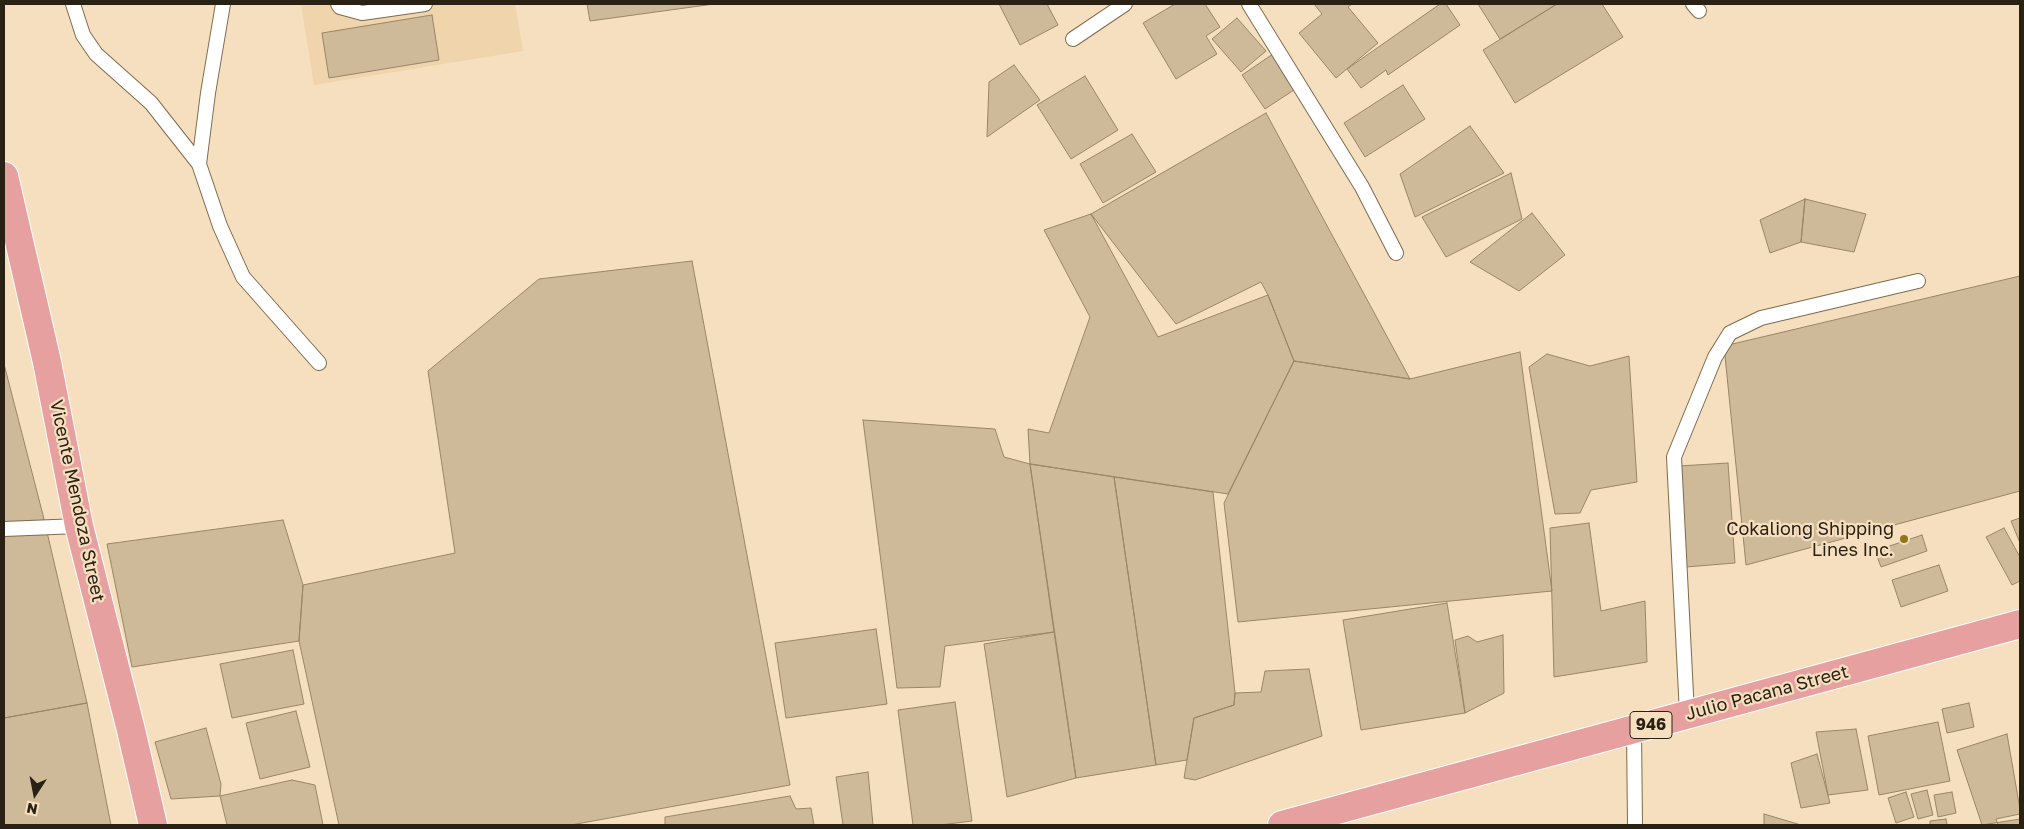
<!DOCTYPE html>
<html>
<head>
<meta charset="utf-8">
<style>
	body { margin:0 }
	#map { position:relative; width:2024px; height:829px; overflow:hidden; background:#f6dfbf; font-family:"Golos Text",sans-serif }
	canvas { display:block }
	.frame { position:absolute; inset:0; border:5px solid #2a2115; pointer-events:none }
	.north { position:absolute; left:10px; top:769px; width:50px; height:50px; -webkit-text-stroke:4px #f6dfbf; paint-order:stroke; rotate:191deg; font-size:14px; font-weight:700; line-height:20px; text-align:center; color:#2a2115 }
	.north::after { content:''; display:block; margin:auto; width:18px; height:22px; background:#2a2115; clip-path:polygon(50% 0,100% 100%,50% 72%,0 100%) }
</style>
</head>
<body>
<div id="map">
<canvas width="2024" height="829"></canvas>
<div class="frame"></div>
<div class="north">N</div>
</div>
<script>
const ctx = document.querySelector('canvas').getContext('2d');
ctx.lineJoin = 'round';
function fill(path, color) { ctx.fillStyle = color; ctx.fill(path, 'evenodd'); }
const toPath = rows => new Path2D(rows.map(r => 'M' + r).join(''));
function stroke(path, color, width, dash) { ctx.strokeStyle = color; ctx.lineWidth = width; ctx.lineCap = dash ? 'butt' : 'round'; ctx.setLineDash(dash || []); ctx.stroke(path); }
function label(font, color, halo, rows, align = 'center') {
  ctx.font = font + ' "Golos Text",sans-serif'; ctx.lineWidth = 4.5; ctx.setLineDash([]); ctx.textBaseline = 'middle'; ctx.strokeStyle = halo; ctx.fillStyle = color; for (const [text, x, y, turn = 0] of rows) {
    ctx.save(); ctx.translate(x, y); ctx.rotate((+turn || 0) * Math.PI / 180); ctx.textAlign = isNaN(turn) ? turn : align; if (halo) ctx.strokeText(text, 0, 0); ctx.fillText(text, 0, 0); ctx.restore();
  }
}
const built = toPath([
	[301,4,515,4,523,51,314,85]
]);
const building = toPath([
	[587,4,714,4,590,21,587,4],
	[999,4,1047,4,1058,25,1020,45,999,4],
	[1175,4,1205,4,1220,27,1206,36,1217,54,1176,79,1143,23,1175,4],
	[1314,4,1352,4,1348,7,1378,43,1336,78,1299,33,1322,14,1314,4],
	[1440,4,1446,4,1460,25,1388,75,1386,70,1361,88,1347,69,1440,4],
	[1478,4,1557,4,1500,39,1478,4],
	[1557,4,1602,4,1623,37,1515,103,1483,50,1557,4],
	[432,15,439,60,329,78,322,33,432,15],
	[1237,18,1266,51,1241,72,1212,39,1237,18],
	[1273,54,1297,88,1265,109,1242,75,1273,54],
	[1014,65,1040,100,987,137,989,82,1014,65],
	[1085,76,1118,130,1071,159,1037,105,1085,76],
	[1403,85,1425,119,1365,157,1344,123,1403,85],
	[1266,113,1410,379,1294,361,1268,295,1261,282,1176,324,1091,214,1266,113],
	[1470,126,1504,173,1415,217,1400,174,1470,126],
	[1132,134,1156,172,1103,203,1080,164,1132,134],
	[1511,173,1522,219,1446,257,1422,217,1511,173],
	[1805,199,1866,214,1854,252,1801,242,1805,199],
	[1805,199,1801,242,1770,253,1760,220,1805,199],
	[1532,213,1565,255,1519,291,1470,262,1532,213],
	[1091,214,1158,337,1268,295,1294,361,1228,494,1030,464,1028,429,1049,433,1090,317,1044,230,1091,214],
	[692,261,790,785,571,825,339,825,299,641,303,585,455,553,428,371,539,279,692,261],
	[2020,276,2020,491,1746,565,1724,346,2020,276],
	[1520,352,1552,591,1238,622,1224,503,1294,361,1410,379,1520,352],
	[1547,354,1590,366,1629,356,1637,482,1591,490,1580,513,1555,514,1529,367,1547,354],
	[4,364,43,515,87,703,4,718,4,364],
	[863,420,995,429,1004,457,1030,464,1054,632,945,646,940,687,897,688,863,420],
	[1728,463,1735,563,1686,567,1679,466,1728,463],
	[1030,464,1114,477,1156,765,1076,778,1030,464],
	[1114,477,1213,492,1235,693,1234,705,1194,718,1187,760,1156,765,1114,477],
	[2020,518,2020,543,2011,521,2020,518],
	[283,520,303,585,299,641,132,667,107,544,283,520],
	[1589,523,1601,611,1645,601,1647,662,1554,677,1550,528,1589,523],
	[2004,528,2020,557,2020,581,2012,585,1986,537,2004,528],
	[1922,535,1927,551,1881,567,1875,551,1922,535],
	[1939,565,1948,591,1901,607,1892,580,1939,565],
	[1447,603,1465,713,1361,730,1343,620,1447,603],
	[876,629,887,704,786,718,775,643,876,629],
	[1054,632,1076,778,1007,797,984,644,1054,632],
	[1503,635,1504,693,1465,713,1455,640,1468,636,1477,642,1503,635],
	[293,650,304,704,232,718,220,664,293,650],
	[1309,669,1322,736,1195,780,1184,778,1194,718,1234,705,1235,693,1261,692,1265,671,1309,669],
	[955,702,972,821,940,825,913,825,898,710,955,702],
	[87,703,111,825,4,825,4,718,87,703],
	[1969,703,1974,727,1947,733,1942,709,1969,703],
	[296,711,310,767,260,779,246,723,296,711],
	[1938,722,1950,781,1879,795,1868,736,1938,722],
	[206,728,221,784,220,796,171,799,155,742,206,728],
	[1856,729,1868,790,1828,795,1816,732,1856,729],
	[2007,734,2020,809,2020,819,1982,825,1957,750,2007,734],
	[1817,754,1830,803,1801,808,1791,763,1817,754],
	[868,772,873,825,843,825,836,777,868,772],
	[292,780,315,785,323,825,227,825,220,796,292,780],
	[1927,790,1933,815,1918,819,1911,794,1927,790],
	[1906,792,1914,817,1896,823,1888,798,1906,792],
	[1952,792,1956,813,1938,817,1934,795,1952,792],
	[790,796,796,809,811,808,814,825,665,825,665,817,790,796],
	[1764,814,1801,825,1764,825,1764,814],
	[2020,814,2020,825,1998,825,1996,819,2020,814],
	[1946,819,1947,825,1930,825,1930,821,1946,819]
]);
const lane = toPath([
	[73,4,83,35,96,54,151,103,199,164],
	[223,4,208,93,199,164,220,226,243,277,319,363],
	[338,4,340,7,362,13,425,4],
	[1249,4,1362,187,1396,253],
	[1693,4,1699,11],
	[1073,39,1125,4],
	[4,529,79,526],
	[1687,714,1674,457,1715,357,1730,333,1761,318,1918,281],
	[1634,730,1635,825]
]);
const primary = toPath([
	[4,176,47,362,79,526,131,730,153,825],
	[1282,825,2020,624]
]);
const markers = [
	[1904,539,5,"#917319"]
];
const shields = [
	[1651,725,42]
];
const shieldNames = [
	["946",1651,725]
];
const streetNames = [
	["Vicente Mendoza Street",77,501,78],
	["Julio Pacana Street",1767,693,-15]
];
const poiNames = [
	["Cokaliong Shipping",1894,529],
	["Lines Inc.",1894,550]
];
fill(built, '#efd4ac');
fill(building, '#ceb999');
stroke(building, '#9a8566', 1);
stroke(lane, '#7f6b4d', 16);
stroke(primary, '#fff', 30);
stroke(lane, '#fff', 14);
stroke(primary, '#e6a09f', 28);
for (const [x, y, r, color] of markers) { const dot = new Path2D(); dot.arc(x, y, r, 0, 2 * Math.PI); ctx.fillStyle = color; ctx.fill(dot); stroke(dot, '#f6dfbf', 2); }
for (const [x, y, w] of shields) { const box = new Path2D(); box.roundRect(x - w / 2, y - 13.5, w, 27, 4); ctx.fillStyle = '#f6dfbf'; ctx.fill(box); stroke(box, '#2a2115', 1); }
label('bold 16px', '#2a2115', null, shieldNames);
label('18px', '#2a2115', '#f6dfbf', streetNames);
label('18px', '#2a2115', '#f6dfbf', poiNames, 'right');
</script>
</body>
</html>
